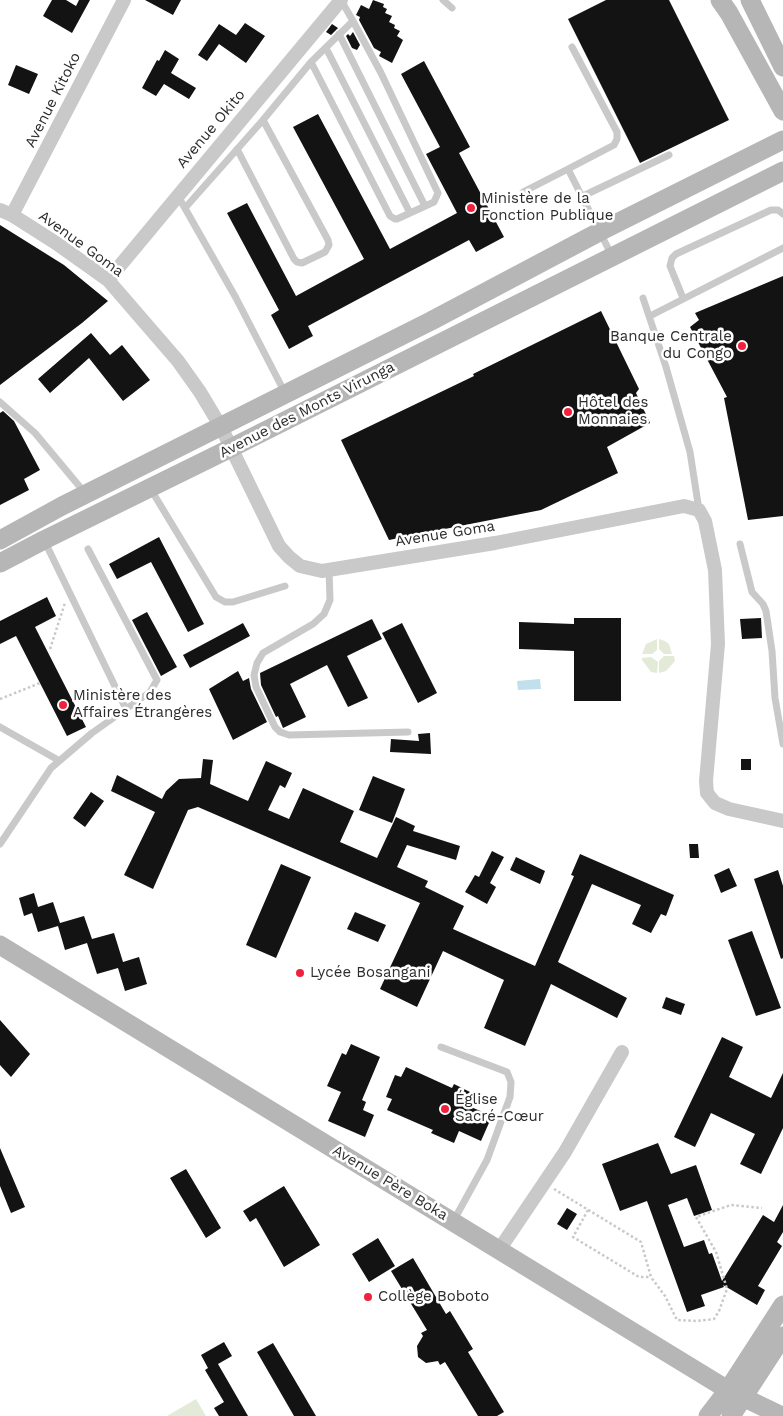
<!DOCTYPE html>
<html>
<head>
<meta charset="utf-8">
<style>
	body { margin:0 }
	canvas { display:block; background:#fff }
</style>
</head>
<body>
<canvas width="783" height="1416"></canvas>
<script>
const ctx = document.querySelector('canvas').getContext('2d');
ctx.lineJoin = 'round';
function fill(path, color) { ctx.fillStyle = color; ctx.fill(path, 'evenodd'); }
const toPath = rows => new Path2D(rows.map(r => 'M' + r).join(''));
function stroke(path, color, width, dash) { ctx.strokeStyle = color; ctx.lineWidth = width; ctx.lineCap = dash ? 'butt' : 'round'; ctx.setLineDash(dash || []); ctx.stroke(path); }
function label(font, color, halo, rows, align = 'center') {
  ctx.font = font + ' "Work Sans",sans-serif'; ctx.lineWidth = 5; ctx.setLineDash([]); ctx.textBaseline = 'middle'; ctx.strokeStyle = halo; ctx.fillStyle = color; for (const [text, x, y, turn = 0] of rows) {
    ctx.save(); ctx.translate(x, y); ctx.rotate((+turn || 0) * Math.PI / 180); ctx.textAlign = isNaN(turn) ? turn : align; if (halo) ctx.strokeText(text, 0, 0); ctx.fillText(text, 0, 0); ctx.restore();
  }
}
const green = toPath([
	[657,639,657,650,652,654,642,654,646,644],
	[659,639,665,641,669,644,672,654,664,654,659,649],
	[664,656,674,656,675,661,666,671,659,673,659,661],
	[651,657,658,662,657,673,651,672,642,660,642,658],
	[196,1399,206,1416,167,1416]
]);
const water = toPath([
	[540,679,541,689,518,690,517,681]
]);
const building = toPath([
	[52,0,66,0,76,6,79,0,90,0,72,33,43,16],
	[145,0,181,0,173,15],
	[373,0,384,4,383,7,387,9,385,13,392,16,389,22,395,25,394,28,400,31,397,36,403,40,392,63,379,56,381,52,374,48,359,20,360,17,356,15,361,5,369,9],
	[606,0,669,0,729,120,640,163,568,19],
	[245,23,265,36,246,63,219,44,207,61,198,55,219,24,236,35],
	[332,24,338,28,331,35,326,32],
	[353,32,360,45,357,50,352,48,346,36,348,34,350,36],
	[165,50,179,59,171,73,196,88,189,99,164,84,156,96,142,88,157,60,159,61],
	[424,61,470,147,459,153,504,237,476,252,469,240,308,326,313,336,289,349,271,315,279,310,227,213,247,203,296,296,364,259,293,127,318,114,390,249,457,213,426,154,440,147,401,74],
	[16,65,38,74,29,94,8,85],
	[0,225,64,265,108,301,82,323,0,385],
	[783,276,783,516,748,520,724,398,727,397,690,327,699,320,695,313],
	[601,311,639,389,636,393,650,423,607,447,618,473,541,510,389,540,341,440,474,376,473,374],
	[91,333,110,355,122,345,150,380,123,401,89,358,50,393,38,379],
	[3,411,14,421,40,470,24,479,29,490,0,505,0,413],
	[159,537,204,624,188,632,151,562,117,579,109,564],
	[47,597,56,616,35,627,86,727,67,736,16,636,0,644,0,621],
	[147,612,177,667,161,676,132,620],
	[574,618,621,618,621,701,574,701,574,651,519,649,519,622,574,624],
	[761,618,762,638,742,639,740,619],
	[372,619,382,639,347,656,368,698,348,707,327,665,290,684,306,717,283,728,278,716,276,717,261,685,260,673],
	[243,623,250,636,190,668,183,655],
	[402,623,437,693,418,703,382,633],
	[238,671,243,681,249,678,251,689,267,722,233,740,209,689],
	[430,733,431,754,390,752,391,739,419,741,418,734],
	[203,759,213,760,210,784,248,801,266,761,292,773,285,788,280,785,268,810,289,819,303,788,354,811,340,842,377,858,396,817,415,826,413,831,460,846,456,860,407,845,397,867,428,881,425,887,464,906,453,929,535,966,574,876,571,875,580,854,674,895,666,916,661,914,651,933,632,924,641,905,592,884,558,962,627,998,617,1018,551,984,525,1046,484,1028,504,980,443,951,417,1007,380,989,420,903,198,807,188,810,153,889,124,875,155,812,111,791,117,775,162,799,166,791,179,779,201,778],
	[741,759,751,759,751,770,741,770],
	[373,776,405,789,392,823,359,810],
	[91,792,104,801,85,827,73,818],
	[689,844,698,844,699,858,690,858],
	[492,851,504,857,490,883,496,887,487,904,465,892,475,875,479,877],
	[516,857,545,871,540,884,510,870],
	[281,864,311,877,276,958,246,945],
	[729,868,737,886,721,893,714,875],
	[778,870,783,886,783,958,781,959,754,879],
	[34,893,38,907,53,902,60,923,84,916,92,939,114,933,123,962,139,957,147,984,125,991,118,968,97,974,87,943,65,950,58,926,38,932,32,913,24,916,19,898],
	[355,912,386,925,378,942,347,929],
	[752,931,781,1008,756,1016,728,940],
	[666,997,685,1004,681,1015,662,1008],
	[0,1020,30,1054,11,1077,0,1065],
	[722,1037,743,1047,729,1077,771,1098,783,1073,783,1128,761,1174,740,1164,755,1134,711,1113,695,1147,674,1137],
	[351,1044,380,1057,362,1100,366,1102,363,1110,374,1115,365,1137,328,1121,341,1092,327,1086,342,1053,346,1055],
	[406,1067,452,1088,454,1084,476,1095,471,1107,492,1116,481,1141,459,1131,454,1143,431,1133,433,1130,387,1110,392,1099,386,1097,395,1075,401,1077],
	[658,1143,671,1174,696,1165,712,1210,694,1216,687,1198,668,1205,684,1247,704,1240,709,1254,712,1253,722,1281,763,1215,774,1222,783,1205,783,1232,777,1242,782,1246,758,1286,765,1290,757,1305,723,1285,724,1287,701,1295,705,1306,687,1312,647,1201,620,1211,602,1164],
	[0,1148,25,1207,11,1213,0,1186],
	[186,1169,221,1228,206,1238,170,1178],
	[284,1186,320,1245,284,1267,256,1218,250,1222,243,1211],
	[567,1208,577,1214,567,1230,557,1224],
	[378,1238,395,1266,369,1282,352,1254],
	[413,1258,446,1314,450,1311,473,1349,468,1352,504,1412,497,1416,478,1416,445,1362,440,1365,438,1361,426,1363,418,1357,417,1346,423,1336,421,1333,427,1330,391,1271],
	[224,1342,232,1356,218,1364,248,1416,219,1416,214,1408,224,1402,205,1370,208,1368,201,1355],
	[273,1343,316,1416,294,1416,257,1352]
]);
const path = toPath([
	[50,649,65,603],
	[0,699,40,683],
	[554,1189,641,1242,651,1277,665,1296,677,1320,697,1321,714,1319,719,1311,727,1289,716,1252,696,1217,731,1205,762,1208],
	[588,1210,573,1237,639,1277,651,1277]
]);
const lane = toPath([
	[341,0,353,21,381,73,438,193,434,202,397,219,395,219,390,216,311,62,353,21],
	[443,0,452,8],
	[339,34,425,206],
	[572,47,617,132,617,139,614,145,568,169,612,256],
	[326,48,410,213],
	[237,149,294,259,297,262,302,263,325,252,329,245,328,240,263,120],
	[523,192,568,169],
	[178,196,236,298,285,393],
	[583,196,669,155],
	[185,208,263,120,311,62],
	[643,298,666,367,690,452,699,510],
	[683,298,670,266,672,258,676,254,771,210,778,210,783,214],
	[650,316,783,248],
	[0,402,35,433,85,493],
	[150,488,216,597,225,602,233,602,285,586],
	[740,544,752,592,763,604,766,611,772,651,775,698,783,744],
	[88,549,157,680,150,692,126,709],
	[329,570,330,600,324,614,313,624,263,653,257,663,254,675,256,687,275,727,280,732,289,735,408,732],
	[0,727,58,760],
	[0,844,51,768,92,733,126,709,44,540],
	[441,1047,507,1072,511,1082,510,1097,487,1160,454,1220]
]);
const street = toPath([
	[0,210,12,215,56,243,108,280,178,361,200,392,221,427,279,546,289,557,300,566,322,571,495,543,684,506,699,510,705,521,715,570,718,644,706,781,707,793,715,803,729,809,783,821],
	[12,215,124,0],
	[108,280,341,0],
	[499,1250,565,1152,622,1052]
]);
const secondary = toPath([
	[720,0,729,13,783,111],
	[750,0,783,67],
	[0,540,62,506,431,321,601,231,783,140],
	[0,563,44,540,231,448,783,171],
	[0,945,728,1390,782,1416],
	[708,1416,728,1390,783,1305],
	[731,1416,783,1336]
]);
const markers = [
	[471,208,5,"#f1203d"],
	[742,346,5,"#f1203d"],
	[568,412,5,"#f1203d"],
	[63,705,5,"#f1203d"],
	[300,973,5,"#f1203d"],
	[445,1109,5,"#f1203d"],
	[368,1297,5,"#f1203d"]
];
const streetNames = [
	["Avenue Kitoko",53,100,-63],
	["Avenue Okito",211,129,-50],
	["Avenue Goma",81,244,36],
	["Avenue des Monts Virunga",307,410,-27],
	["Avenue Goma",445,534,-9],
	["Avenue Père Boka",390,1183,31]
];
const poiNames = [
	["Ministère de la",481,199],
	["Fonction Publique",481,216],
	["Banque Centrale",732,337,"right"],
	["du Congo",732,354,"right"],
	["Hôtel des",578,403],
	["Monnaies",578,420],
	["Ministère des",73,696],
	["Affaires Étrangères",73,713],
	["Lycée Bosangani",310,973],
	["Église",455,1100],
	["Sacré-Cœur",455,1117],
	["Collège Boboto",378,1297]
];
fill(green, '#e3ebd8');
fill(water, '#c2dfed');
fill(building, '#131313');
stroke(path, '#c9c9c9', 2.5, [2.5, 2.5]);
stroke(lane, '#c9c9c9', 7);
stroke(street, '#c9c9c9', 14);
stroke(secondary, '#b6b6b6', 19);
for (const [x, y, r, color] of markers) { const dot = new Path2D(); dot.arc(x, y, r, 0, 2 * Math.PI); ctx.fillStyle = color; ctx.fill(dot); stroke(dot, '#fff', 2); }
label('15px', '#2c2c2c', '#fff', streetNames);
label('15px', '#2c2c2c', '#fff', poiNames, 'left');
</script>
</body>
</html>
